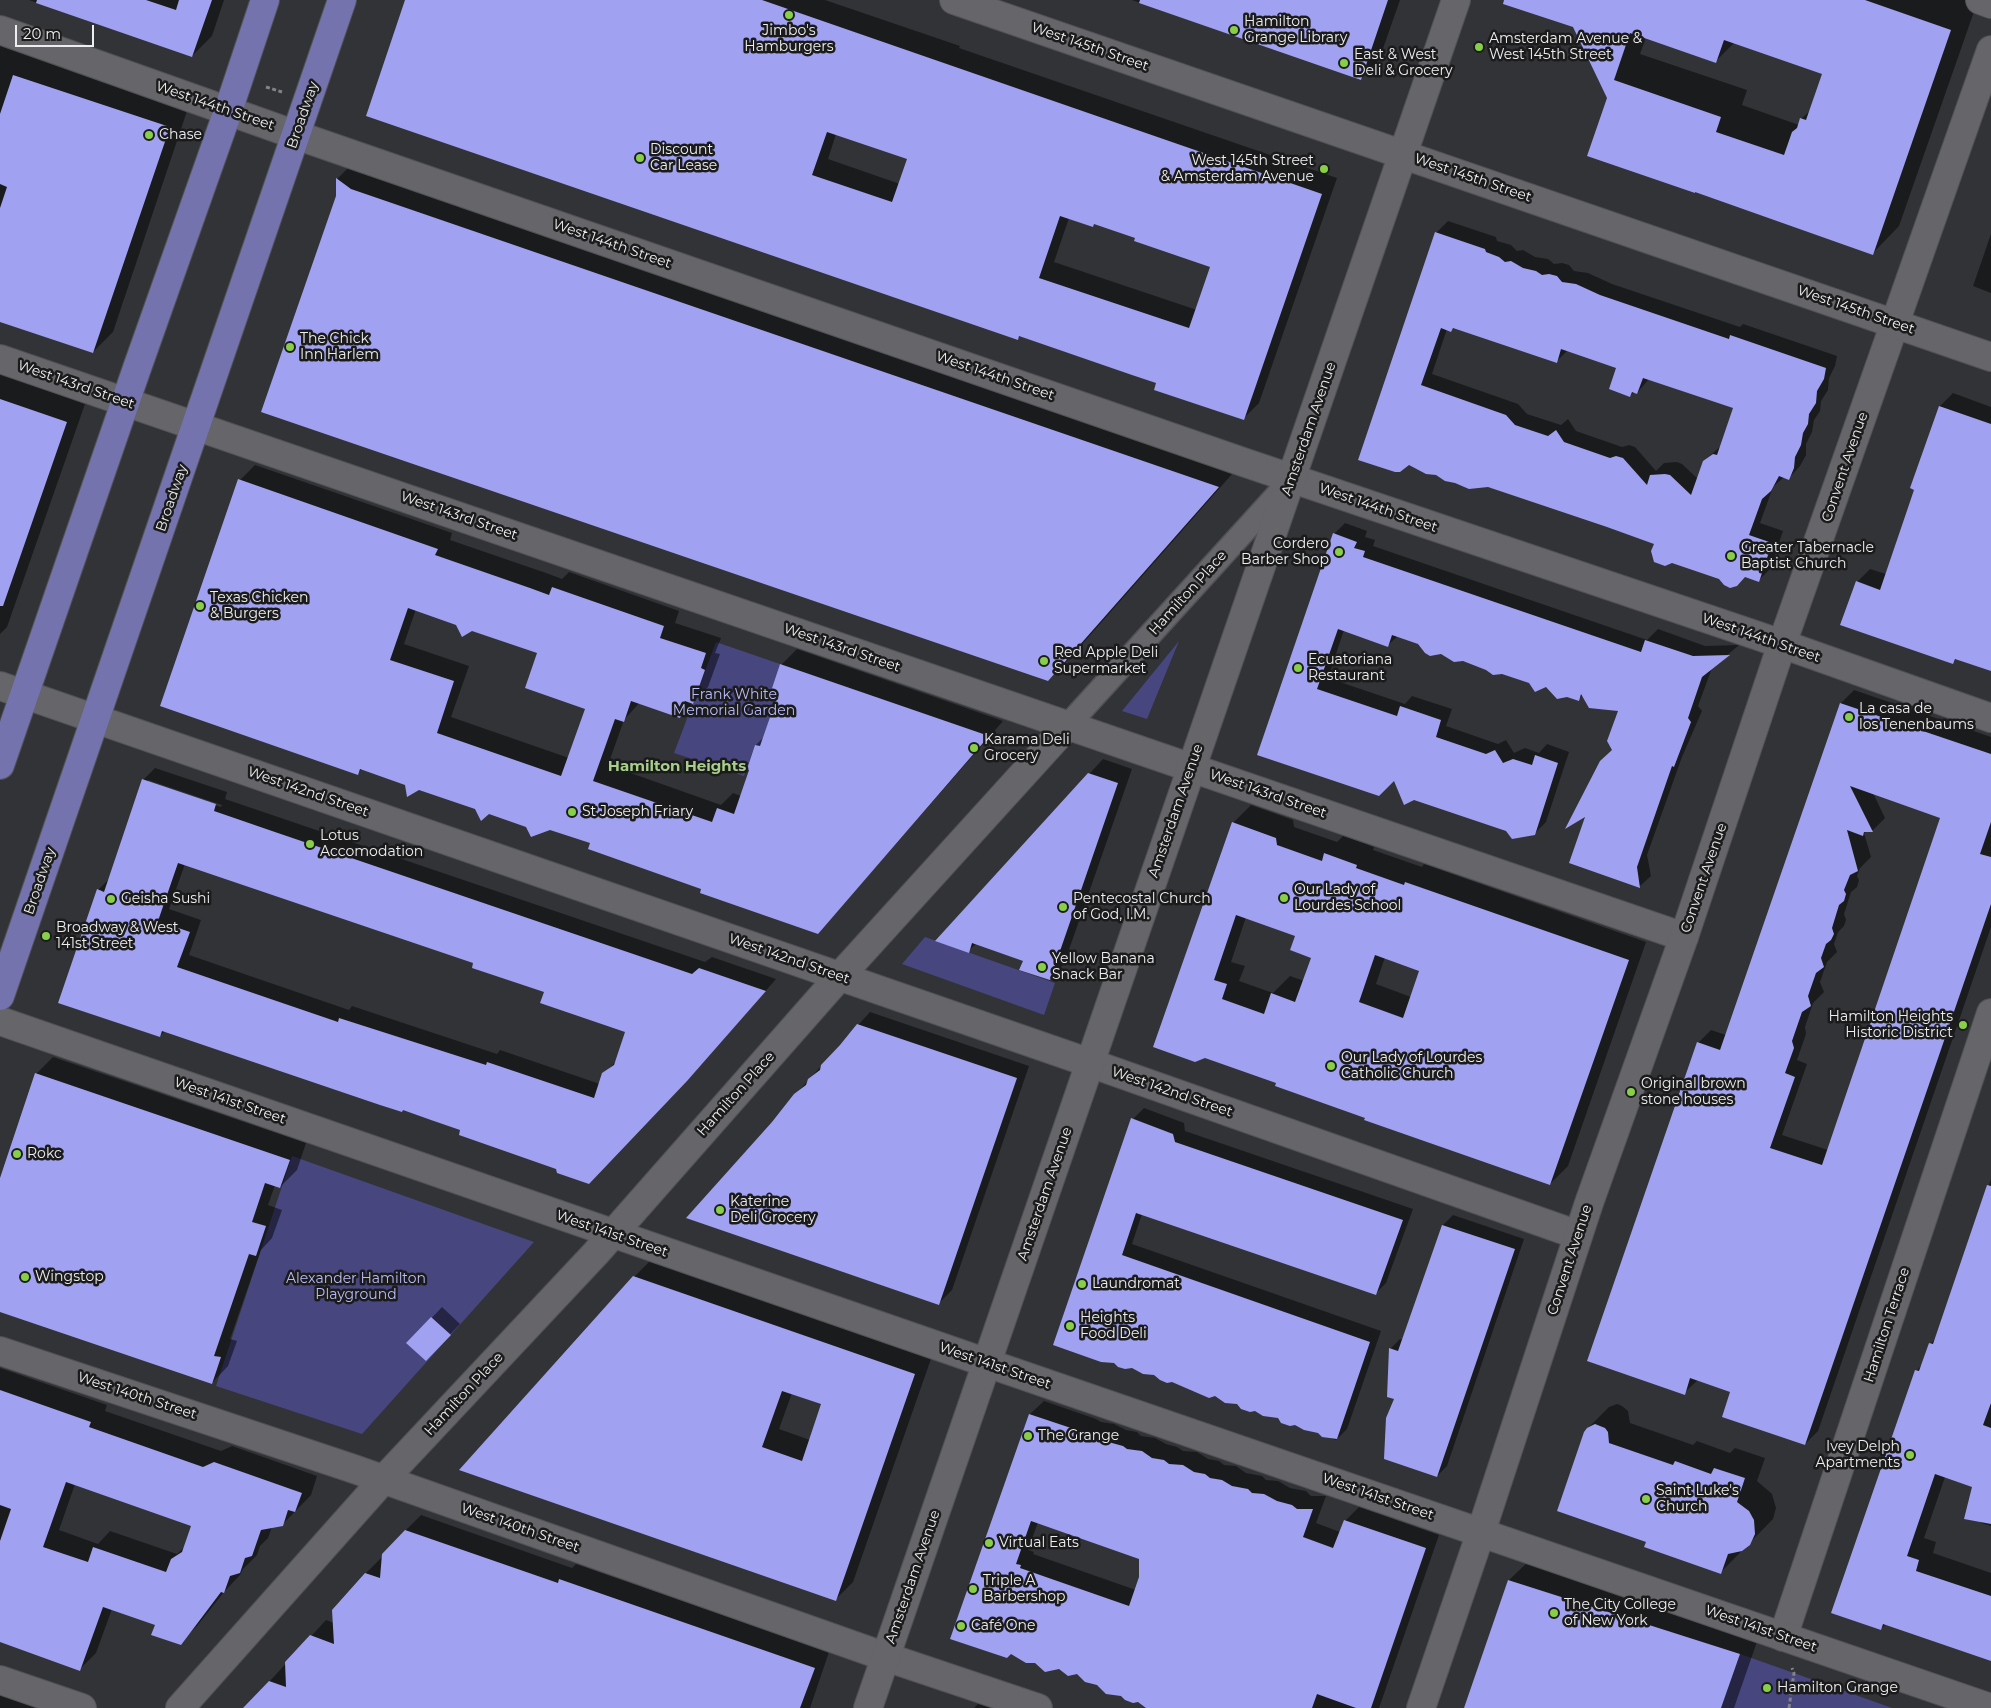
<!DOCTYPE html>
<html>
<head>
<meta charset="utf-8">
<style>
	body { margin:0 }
	#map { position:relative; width:1991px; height:1708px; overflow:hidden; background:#323337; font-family:Montserrat,sans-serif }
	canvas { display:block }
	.scale { position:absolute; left:15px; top:25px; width:79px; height:22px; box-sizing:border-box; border:2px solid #edeef0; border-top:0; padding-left:6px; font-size:15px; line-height:18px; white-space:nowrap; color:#edeef0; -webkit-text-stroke:4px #1b1b1c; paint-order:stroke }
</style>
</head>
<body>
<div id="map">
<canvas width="1991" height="1708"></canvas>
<div class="scale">20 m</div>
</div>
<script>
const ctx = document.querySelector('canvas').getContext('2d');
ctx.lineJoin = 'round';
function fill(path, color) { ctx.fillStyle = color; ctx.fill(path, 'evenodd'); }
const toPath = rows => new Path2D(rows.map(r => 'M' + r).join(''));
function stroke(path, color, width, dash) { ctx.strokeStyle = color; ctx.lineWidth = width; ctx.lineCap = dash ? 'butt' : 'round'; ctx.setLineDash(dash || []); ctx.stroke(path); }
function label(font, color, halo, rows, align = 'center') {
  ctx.font = font + ' Montserrat,sans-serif'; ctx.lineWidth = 5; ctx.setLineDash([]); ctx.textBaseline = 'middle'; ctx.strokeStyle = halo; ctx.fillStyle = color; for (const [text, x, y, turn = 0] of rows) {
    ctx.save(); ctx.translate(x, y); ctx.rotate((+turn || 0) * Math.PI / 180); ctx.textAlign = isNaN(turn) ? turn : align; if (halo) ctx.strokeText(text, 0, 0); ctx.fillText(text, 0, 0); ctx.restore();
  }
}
const green = toPath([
	[1179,641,1147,719,1122,711],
	[716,642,780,664,771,691,778,694,762,741,763,748,755,745,744,776,674,753],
	[925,937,1055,983,1044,1015,902,964],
	[292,1156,534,1242,362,1434,216,1386],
	[1740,1654,1794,1673,1892,1708,1721,1708]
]);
const shadow = toPath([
	[29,0,224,0,212,36,192,56],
	[407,0,825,0,960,46,959,48,1337,178,1259,403,1243,419,1157,383,1020,336,1018,338],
	[836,134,908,158,900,184,828,159],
	[1069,218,1093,226,1095,223,1212,266,1197,310,1054,262],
	[1132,0,1400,0,1379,60,1361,79],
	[1518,0,1968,0,1977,3,1899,226,1873,253,1608,98,1574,26],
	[1646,37,1716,61,1735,42,1824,73,1812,109,1801,119,1799,125,1742,105,1747,90,1640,54],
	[0,42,188,108,113,332,93,352,0,320],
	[359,157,1240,465,1070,658,1048,680,337,196,338,178],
	[1448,221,1496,237,1497,241,1511,245,1517,251,1523,250,1535,257,1548,259,1554,264,1562,263,1569,265,1574,271,1588,273,1612,284,1740,327,1743,324,1837,356,1835,366,1829,378,1828,390,1821,401,1820,411,1814,420,1812,432,1806,444,1806,455,1800,466,1789,478,1783,478,1773,487,1760,523,1783,531,1770,569,1758,581,1745,576,1720,578,1655,543,1488,485,1436,474,1408,464,1398,472,1359,459,1436,233],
	[1455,327,1556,362,1568,350,1618,367,1630,396,1634,392,1637,393,1649,379,1735,407,1722,445,1704,461,1698,479,1682,464,1677,462,1664,463,1656,471,1635,447,1629,445,1622,447,1576,431,1568,419,1561,425,1527,414,1518,404,1432,374,1447,329,1451,331],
	[1991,234,1991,293,1973,286],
	[0,373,85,404,7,627,0,634],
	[1953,393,1991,407,1991,670,1957,658,1953,663,1857,582,1870,569,1886,574,1916,489,1940,406],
	[255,465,452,533,450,540,546,573,562,579,569,572,679,611,675,623,721,638,715,653,720,654,708,687,679,717,640,702,624,720,608,765,721,805,733,793,741,796,756,745,764,737,780,693,781,665,797,649,1003,721,833,916,817,932,592,843,550,828,527,826,362,769,358,773,240,480],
	[416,609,539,652,586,708,569,758,451,717,469,666,404,644],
	[1345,523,1367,531,1365,537,1375,540,1373,546,1647,640,1658,629,1705,646,1739,645,1712,668,1698,706,1702,711,1682,757,1647,855,1651,876,1640,886,1570,862,1613,749,1619,709,1583,695,1579,699,1546,686,1530,682,1487,668,1398,636,1388,645,1344,630,1328,678,1405,704,1412,696,1452,709,1446,726,1498,744,1506,740,1514,753,1525,748,1539,753,1547,744,1569,752,1546,822,1534,834,1507,830,1394,779,1258,754,1334,534],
	[1854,690,1991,737,1991,927,1818,1431,1805,1444,1732,1392,1698,1380,1684,1393,1698,1043,1711,1030,1726,1035,1841,703],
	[1873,793,1942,817,1828,1150,1782,1135,1807,1064,1797,1060,1806,1034,1805,1027,1813,1003,1824,992,1820,982,1827,962,1837,952,1834,944,1838,932,1844,926,1846,920,1844,914,1851,892,1857,887,1859,880,1857,876,1860,868,1871,857,1864,833,1867,831,1873,830,1885,818],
	[1103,759,1132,769,1064,964,1049,979,1024,961,976,944,968,951,937,940],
	[155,768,227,792,225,799,705,962,712,957,776,979,699,1067,558,1168,462,1129,165,1031,160,1036,98,890,110,878,143,780],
	[148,780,222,805,221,807,148,782],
	[185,864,475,962,545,992,627,1031,616,1061,604,1074,600,1084,500,1050,497,1054,352,1006,349,1010,189,955,201,920,169,909],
	[1251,805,1293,820,1294,827,1337,842,1343,836,1374,847,1373,850,1422,867,1424,864,1646,942,1568,1166,1550,1184,1205,1056,1233,823],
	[1246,917,1297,935,1312,957,1304,981,1290,976,1273,993,1239,981,1245,966,1231,962],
	[1385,957,1421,970,1411,997,1376,984],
	[870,1012,1029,1066,952,1290,939,1303,773,1122,795,1095],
	[53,1057,306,1143,297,1170,280,1187,275,1185,268,1205,282,1210,272,1238,261,1250,230,1339,237,1341,228,1366,212,1383,0,1311,0,1181,36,1074],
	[1144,1108,1184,1123,1185,1131,1413,1209,1386,1283,1375,1294,1142,1214,1132,1244,1381,1331,1347,1429,1336,1440,1323,1436,1319,1432,1154,1374,1054,1344,1133,1119],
	[1991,1179,1991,1526,1981,1523,1974,1487,1945,1477,1924,1538,1936,1542,1933,1553,1991,1573,1991,1660,1886,1624,1881,1629,1916,1371,1924,1363,1930,1344,1936,1338],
	[1453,1215,1524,1239,1447,1466,1437,1476,1395,1399,1390,1349,1400,1339,1403,1340,1443,1225],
	[652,1259,932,1356,853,1582,835,1600,634,1277],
	[792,1393,823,1404,810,1440,779,1429],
	[442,1307,460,1324,436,1349,408,1343],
	[0,1368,107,1405,105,1411,221,1451,232,1446,317,1476,311,1495,282,1525,272,1527,268,1538,260,1546,257,1555,243,1569,240,1575,224,1592,197,1626,180,1643,156,1624,112,1609,96,1653,80,1669,0,1641],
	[75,1484,193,1525,186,1546,177,1554,110,1531,98,1544,59,1530],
	[1044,1401,1096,1419,1101,1422,1114,1424,1126,1430,1137,1432,1141,1436,1155,1438,1166,1444,1177,1447,1183,1451,1197,1452,1208,1459,1219,1461,1224,1465,1236,1466,1246,1473,1262,1476,1266,1480,1278,1481,1290,1488,1306,1491,1311,1496,1326,1496,1316,1523,1340,1532,1345,1521,1359,1507,1439,1535,1379,1708,1153,1708,1098,1684,1077,1673,1036,1661,1011,1652,952,1639,1030,1414],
	[1038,1522,1141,1558,1140,1577,1136,1590,1033,1554,1034,1552,1028,1550],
	[1617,1404,1622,1406,1628,1411,1630,1423,1693,1445,1697,1441,1730,1453,1735,1448,1765,1458,1757,1481,1772,1494,1776,1508,1773,1519,1721,1572,1647,1541,1588,1428,1609,1407],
	[421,1515,572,1568,576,1564,829,1652,810,1708,245,1708,326,1620,334,1623,366,1573,381,1558,383,1558,406,1530],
	[1530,1560,1760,1633,1734,1708,1465,1708,1509,1580],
	[0,1692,46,1708,0,1708],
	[978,1704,991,1708,974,1708]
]);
const building = toPath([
	[37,0,146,0,176,10,179,0,212,0,192,57,36,3],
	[405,0,762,0,1322,194,1244,420,1154,390,1156,383,1132,375,1019,336,1018,340,366,116],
	[827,132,907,159,892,202,812,175],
	[1060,216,1093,227,1094,224,1135,238,1134,241,1210,267,1189,328,1039,278],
	[1140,0,1388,0,1361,80,1139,3],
	[1504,0,1865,0,1951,30,1873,255,1695,192,1695,193,1587,156,1607,98,1573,27,1503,4],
	[1630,33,1716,63,1724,40,1822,74,1806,120,1800,118,1797,128,1792,132,1784,155,1716,132,1721,117,1614,80],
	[13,75,170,127,93,353,0,322,0,208,7,187,0,184,0,114],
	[336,178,351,189,1219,487,1048,681,261,412,336,196],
	[1435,232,1485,249,1486,252,1499,257,1505,262,1511,261,1523,268,1536,271,1542,275,1549,274,1557,276,1562,282,1576,284,1600,295,1729,339,1730,335,1826,368,1824,379,1817,391,1816,403,1809,414,1808,424,1803,433,1801,445,1795,457,1794,468,1789,480,1779,476,1771,491,1762,499,1749,535,1772,543,1759,582,1745,577,1737,586,1730,588,1724,585,1719,579,1672,563,1665,566,1654,562,1651,551,1654,544,1607,527,1488,487,1469,489,1455,483,1445,481,1436,475,1426,474,1409,465,1400,472,1395,472,1358,460],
	[1441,328,1451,332,1453,328,1557,363,1561,349,1616,368,1609,389,1630,397,1632,392,1637,394,1643,378,1733,408,1717,455,1713,454,1703,461,1691,495,1670,475,1665,474,1650,475,1647,485,1623,458,1616,456,1610,458,1564,442,1556,430,1548,436,1515,425,1506,415,1421,385],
	[0,399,67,422,3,606,0,606],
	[1939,406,1991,424,1991,671,1955,659,1953,664,1840,625,1856,581,1880,590,1914,490,1910,488],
	[238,479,438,549,435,555,530,588,549,595,552,587,664,626,660,638,706,653,701,668,705,670,693,704,685,701,680,718,631,701,624,722,615,719,593,781,712,822,717,808,734,814,749,770,747,769,755,745,760,746,778,694,771,691,780,664,989,736,818,934,700,893,701,889,588,849,590,843,550,830,531,837,526,827,489,814,481,821,475,809,419,790,407,797,405,785,360,769,358,775,160,706],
	[408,608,456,625,462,637,472,631,537,653,525,688,585,709,561,776,437,733,454,681,390,660],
	[1333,533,1357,542,1354,548,1365,551,1363,557,1641,652,1645,640,1693,656,1730,655,1702,677,1688,718,1691,722,1674,767,1672,766,1637,867,1640,888,1569,863,1585,817,1565,829,1600,761,1612,750,1607,741,1618,711,1589,708,1581,694,1579,701,1567,697,1557,699,1546,687,1535,692,1529,683,1502,674,1493,675,1486,670,1463,661,1454,662,1441,654,1430,656,1425,653,1418,644,1392,635,1388,647,1338,629,1317,689,1397,716,1400,706,1441,720,1436,737,1486,754,1495,750,1503,763,1513,759,1532,765,1535,755,1558,763,1535,835,1512,839,1506,831,1414,800,1404,805,1394,781,1379,796,1257,755],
	[1840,703,1991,754,1991,822,1980,854,1991,857,1991,904,1805,1445,1722,1417,1730,1392,1690,1378,1685,1395,1587,1361,1697,1042,1720,1050],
	[1850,786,1940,818,1822,1165,1770,1148,1795,1077,1785,1073,1794,1048,1792,1041,1802,1012,1811,1006,1808,996,1816,973,1824,967,1821,958,1826,944,1831,940,1834,934,1832,928,1839,905,1844,901,1846,894,1844,890,1850,875,1858,871,1847,830,1863,836,1864,832,1873,832],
	[1088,773,1118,783,1050,980,1019,970,1023,961,972,943,969,953,935,941],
	[142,779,216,804,214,811,272,831,692,974,699,968,766,991,687,1081,589,1184,557,1173,556,1169,459,1135,460,1130,431,1120,403,1110,402,1112,380,1105,162,1031,160,1037,58,1003,97,889,104,892],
	[178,863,473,963,472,968,544,992,540,1003,625,1032,614,1065,602,1073,594,1098,487,1062,486,1065,339,1018,338,1022,177,967,190,932,158,921],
	[1232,822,1276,838,1277,845,1322,861,1324,853,1357,865,1356,868,1404,885,1405,882,1629,960,1550,1185,1364,1120,1365,1118,1275,1086,1276,1083,1205,1058,1195,1062,1153,1047],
	[1236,915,1295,936,1290,950,1311,958,1295,1002,1271,993,1264,1014,1222,999,1227,984,1214,980],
	[1375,955,1419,971,1403,1018,1359,1002],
	[857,1024,1017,1078,939,1305,686,1218,772,1122,794,1094,806,1085,808,1079,820,1070,821,1065,840,1045],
	[35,1073,290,1160,280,1188,265,1183,252,1222,266,1226,256,1256,249,1254,214,1356,221,1357,212,1384,0,1312,0,1178],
	[1131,1118,1173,1134,1175,1142,1403,1220,1376,1295,1136,1213,1122,1255,1370,1342,1337,1439,1322,1437,1318,1433,1304,1430,1295,1425,1290,1426,1281,1423,1278,1418,1263,1416,1255,1411,1250,1412,1241,1409,1237,1404,1225,1403,1215,1396,1209,1398,1172,1382,1167,1383,1160,1380,1154,1375,1143,1374,1132,1368,1125,1369,1118,1367,1114,1363,1101,1362,1053,1345],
	[1987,1185,1991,1186,1991,1403,1983,1425,1991,1428,1991,1524,1964,1519,1972,1487,1935,1474,1907,1556,1919,1560,1916,1571,1991,1596,1991,1661,1883,1624,1881,1630,1831,1613,1915,1370,1919,1371,1929,1343,1933,1344],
	[1442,1225,1515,1249,1437,1477,1384,1459,1386,1418,1394,1399,1387,1397,1389,1348,1398,1351],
	[633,1276,915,1374,836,1601,459,1470],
	[782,1391,821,1404,802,1461,762,1447],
	[431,1317,451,1335,426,1361,406,1343],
	[0,1390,91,1422,89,1427,203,1467,214,1462,302,1493,295,1512,288,1510,283,1526,261,1530,252,1556,245,1558,240,1573,230,1576,224,1593,221,1592,181,1645,151,1635,155,1625,103,1607,80,1671,0,1642,0,1541,11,1509,0,1505],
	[66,1482,191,1526,182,1552,171,1559,166,1572,93,1547,88,1562,43,1547],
	[1029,1414,1083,1432,1087,1435,1100,1437,1112,1443,1123,1446,1127,1449,1142,1451,1152,1458,1164,1460,1169,1464,1183,1465,1194,1472,1205,1474,1210,1478,1222,1480,1232,1486,1248,1489,1252,1493,1264,1494,1277,1501,1292,1505,1297,1509,1313,1509,1303,1537,1333,1548,1344,1520,1426,1548,1371,1708,1356,1708,1317,1694,1312,1708,1146,1708,1138,1702,1133,1703,1125,1700,1121,1696,1106,1694,1097,1685,1085,1682,1077,1674,1068,1676,1059,1669,1045,1672,1035,1663,1026,1663,1011,1654,1007,1658,950,1639],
	[1031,1521,1139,1559,1139,1577,1129,1606,1020,1568,1021,1565,1016,1564],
	[1595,1424,1605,1428,1608,1432,1609,1443,1673,1465,1675,1461,1711,1474,1714,1468,1745,1478,1737,1502,1749,1511,1754,1520,1755,1534,1750,1545,1742,1551,1728,1554,1721,1574,1644,1547,1646,1542,1557,1511,1584,1432,1587,1428],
	[405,1530,558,1583,559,1579,815,1668,800,1708,243,1708,269,1681,286,1687,285,1662,310,1635,334,1644,332,1610,365,1573,380,1578,382,1554],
	[1508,1580,1740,1654,1721,1708,1464,1708]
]);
const path = toPath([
	[266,87,282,92],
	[1789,1708,1794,1673,1792,1668]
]);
const pedestrian = toPath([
	[1068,725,1288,483]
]);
const minor = toPath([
	[1980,0,1991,4],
	[0,30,296,135,1243,462,1782,644,1991,718],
	[0,359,1684,937],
	[0,686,1090,1063,1578,1235],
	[0,1021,987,1363],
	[0,1351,354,1469,886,1657,1038,1708],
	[1783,1637,1991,1013],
	[0,1680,82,1708],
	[180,1708,384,1479,596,1253,840,976,1068,725]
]);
const tertiary = toPath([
	[987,1363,1991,1708],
	[1421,1708,1481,1532,1589,1203,1684,937,1782,644,1991,50]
]);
const secondary = toPath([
	[954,0,1991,357],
	[868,1708,1456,0]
]);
const primary = toPath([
	[0,765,136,371,228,111,265,0],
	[0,996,342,0]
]);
const markers = [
	[789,15,5,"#88cf49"],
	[1234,30,5,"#88cf49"],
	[1479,47,5,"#88cf49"],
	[1344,63,5,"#88cf49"],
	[149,135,5,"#88cf49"],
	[640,158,5,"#88cf49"],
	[1324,169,5,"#88cf49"],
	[290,347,5,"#88cf49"],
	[1339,552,5,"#88cf49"],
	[1731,556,5,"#88cf49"],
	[200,606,5,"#88cf49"],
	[1044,661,5,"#88cf49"],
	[1298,668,5,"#88cf49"],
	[1849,717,5,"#88cf49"],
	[974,748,5,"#88cf49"],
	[572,812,5,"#88cf49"],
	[310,844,5,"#88cf49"],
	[1284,898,5,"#88cf49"],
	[111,899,5,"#88cf49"],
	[1063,907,5,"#88cf49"],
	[46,936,5,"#88cf49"],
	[1042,967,5,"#88cf49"],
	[1963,1025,5,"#88cf49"],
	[1331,1066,5,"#88cf49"],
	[1631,1092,5,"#88cf49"],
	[17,1154,5,"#88cf49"],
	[720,1210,5,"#88cf49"],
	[25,1277,5,"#88cf49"],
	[1082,1284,5,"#88cf49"],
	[1070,1326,5,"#88cf49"],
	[1028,1436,5,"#88cf49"],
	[1910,1455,5,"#88cf49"],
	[1646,1499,5,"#88cf49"],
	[989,1543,5,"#88cf49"],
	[973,1589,5,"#88cf49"],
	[1554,1613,5,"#88cf49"],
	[961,1626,5,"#88cf49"],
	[1767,1688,5,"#88cf49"]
];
const poiNames = [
	["Hamilton",1244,22],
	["Grange Library",1244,38],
	["Jimbo's",789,31,"center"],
	["Hamburgers",789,47,"center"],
	["Amsterdam Avenue &",1489,39],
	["West 145th Street",1489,55],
	["East & West",1354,55],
	["Deli & Grocery",1354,71],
	["Chase",159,135],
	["Discount",650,150],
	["Car Lease",650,166],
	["West 145th Street",1314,161,"right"],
	["& Amsterdam Avenue",1314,177,"right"],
	["The Chick",300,339],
	["Inn Harlem",300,355],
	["Cordero",1329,544,"right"],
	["Barber Shop",1329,560,"right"],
	["Greater Tabernacle",1741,548],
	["Baptist Church",1741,564],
	["Texas Chicken",210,598],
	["& Burgers",210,614],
	["Red Apple Deli",1054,653],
	["Supermarket",1054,669],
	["Ecuatoriana",1308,660],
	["Restaurant",1308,676],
	["La casa de",1859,709],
	["los Tenenbaums",1859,725],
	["Karama Deli",984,740],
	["Grocery",984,756],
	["St Joseph Friary",582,812],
	["Lotus",320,836],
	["Accomodation",320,852],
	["Our Lady of",1294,890],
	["Lourdes School",1294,906],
	["Geisha Sushi",121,899],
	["Pentecostal Church",1073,899],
	["of God, I.M.",1073,915],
	["Broadway & West",56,928],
	["141st Street",56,944],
	["Yellow Banana",1052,959],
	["Snack Bar",1052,975],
	["Hamilton Heights",1953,1017,"right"],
	["Historic District",1953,1033,"right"],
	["Our Lady of Lourdes",1341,1058],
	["Catholic Church",1341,1074],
	["Original brown",1641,1084],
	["stone houses",1641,1100],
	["Rokc",27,1154],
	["Katerine",730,1202],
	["Deli Grocery",730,1218],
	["Wingstop",35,1277],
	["Laundromat",1092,1284],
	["Heights",1080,1318],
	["Food Deli",1080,1334],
	["The Grange",1038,1436],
	["Ivey Delph",1900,1447,"right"],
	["Apartments",1900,1463,"right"],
	["Saint Luke's",1656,1491],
	["Church",1656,1507],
	["Virtual Eats",999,1543],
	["Triple A",983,1581],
	["Barbershop",983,1597],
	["The City College",1564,1605],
	["of New York",1564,1621],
	["Café One",971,1626],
	["Hamilton Grange",1777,1688]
];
const streetNames = [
	["West 145th Street",1090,47,19],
	["West 144th Street",215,106,19],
	["Broadway",303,115,-71],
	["West 145th Street",1473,178,19],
	["West 144th Street",612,244,19],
	["West 145th Street",1856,310,19],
	["West 144th Street",995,376,19],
	["West 143rd Street",76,385,19],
	["Amsterdam Avenue",1309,429,-71],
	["Convent Avenue",1845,467,-71],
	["Broadway",172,498,-71],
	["West 144th Street",1378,508,19],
	["West 143rd Street",459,516,19],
	["Hamilton Place",1188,593,-48],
	["West 144th Street",1761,638,19],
	["West 143rd Street",842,648,19],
	["West 142nd Street",308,792,19],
	["West 143rd Street",1268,794,19],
	["Amsterdam Avenue",1176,811,-71],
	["Convent Avenue",1704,878,-71],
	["Broadway",40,881,-71],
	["West 142nd Street",789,959,19],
	["West 142nd Street",1172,1092,19],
	["Hamilton Place",736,1094,-48],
	["West 141st Street",230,1101,19],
	["Amsterdam Avenue",1045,1194,-71],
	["West 141st Street",612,1234,19],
	["Convent Avenue",1570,1260,-72],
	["Hamilton Terrace",1887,1325,-72],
	["West 141st Street",995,1366,19],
	["Hamilton Place",464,1394,-47],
	["West 140th Street",137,1396,18],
	["West 141st Street",1378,1497,19],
	["West 140th Street",520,1528,19],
	["Amsterdam Avenue",913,1577,-71],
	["West 141st Street",1761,1629,19]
];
const parkNames = [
	["Frank White",734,695],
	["Memorial Garden",734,711],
	["Alexander Hamilton",356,1279],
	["Playground",356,1295]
];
const neighbourhoodNames = [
	["Hamilton Heights",677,767]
];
fill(green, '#47467f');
fill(shadow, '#0007');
fill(building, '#a0a1f0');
stroke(pedestrian, '#515255', 25);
stroke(minor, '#515255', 30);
stroke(tertiary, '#515255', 30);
stroke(secondary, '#515255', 30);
stroke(primary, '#515255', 30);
stroke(path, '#838488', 3, [4, 2.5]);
stroke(pedestrian, '#65656a', 22);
stroke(minor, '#65656a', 28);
stroke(tertiary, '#65656a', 28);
stroke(secondary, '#65656a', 28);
stroke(primary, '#7473ad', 28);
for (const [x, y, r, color] of markers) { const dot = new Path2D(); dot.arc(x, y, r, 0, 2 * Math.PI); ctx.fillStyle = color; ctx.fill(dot); stroke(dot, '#1b1b1c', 2); }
label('14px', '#edeef0', '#1b1b1c', poiNames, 'left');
label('14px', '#edeef0', '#1b1b1c', streetNames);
label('14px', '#b9bbf9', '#1b1b1c', parkNames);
label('bold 15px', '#a7ce8b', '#1b1b1c', neighbourhoodNames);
</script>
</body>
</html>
